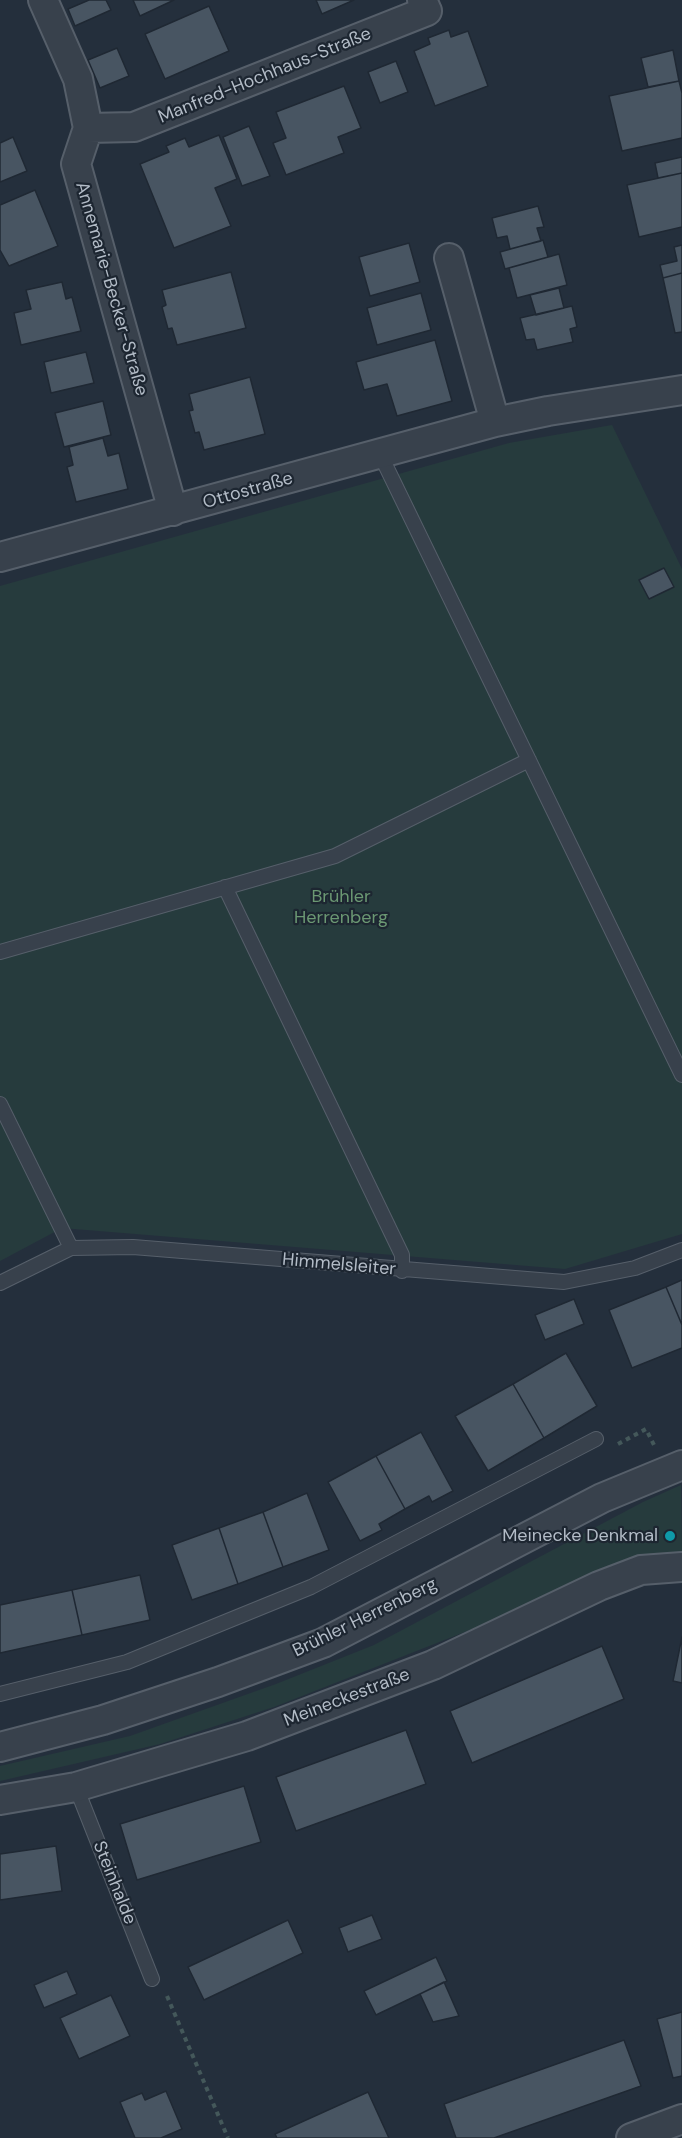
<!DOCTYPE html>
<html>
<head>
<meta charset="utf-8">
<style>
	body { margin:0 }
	canvas { display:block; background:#242f3c }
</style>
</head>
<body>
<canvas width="682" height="2138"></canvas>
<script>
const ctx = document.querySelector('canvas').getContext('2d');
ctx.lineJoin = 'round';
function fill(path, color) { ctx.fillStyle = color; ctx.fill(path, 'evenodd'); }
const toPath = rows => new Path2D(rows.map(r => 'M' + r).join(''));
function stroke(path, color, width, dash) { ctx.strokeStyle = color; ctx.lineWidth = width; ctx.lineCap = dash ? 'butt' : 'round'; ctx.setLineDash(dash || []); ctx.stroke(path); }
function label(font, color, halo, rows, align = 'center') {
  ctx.font = font + ' "DM Sans",sans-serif'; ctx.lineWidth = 4.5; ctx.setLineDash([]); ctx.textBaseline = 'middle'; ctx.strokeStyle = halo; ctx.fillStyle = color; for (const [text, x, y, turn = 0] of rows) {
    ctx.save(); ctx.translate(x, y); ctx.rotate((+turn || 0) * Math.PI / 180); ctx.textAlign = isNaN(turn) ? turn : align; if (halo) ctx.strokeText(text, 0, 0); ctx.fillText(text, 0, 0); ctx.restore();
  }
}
const green = toPath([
	[612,425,682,569,682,1234,565,1269,62,1228,0,1261,0,586,509,443],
	[681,1485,682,1556,633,1559,610,1566,480,1626,274,1707,160,1744,0,1781,0,1766,130,1736,276,1684,374,1645,643,1502]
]);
const building = toPath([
	[89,0,106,0,111,10,75,26,68,9,89,0],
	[133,0,174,0,140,16,133,0],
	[316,0,354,0,322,14,316,0],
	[209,6,229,51,165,79,145,34,209,6],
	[449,30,451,37,468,31,488,86,435,106,414,51,430,44,428,38,449,30],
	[117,48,129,76,100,88,88,60,117,48],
	[673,50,679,81,648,87,641,58,673,50],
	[396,61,408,92,380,103,368,72,396,61],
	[679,81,682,93,682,138,622,151,609,96,679,81],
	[344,86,361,128,338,137,344,153,286,175,273,143,286,138,276,112,344,86],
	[249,126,270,176,242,186,223,137,249,126],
	[219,135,237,179,215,188,231,226,174,248,140,164,169,152,166,146,185,138,189,147,219,135],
	[13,137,27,171,0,182,0,143,13,137],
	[682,157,682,173,658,178,655,163,682,157],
	[682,173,682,227,639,237,627,185,682,173],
	[35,190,58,246,9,266,0,250,0,205,35,190],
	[538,206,544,227,537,228,541,241,510,249,507,236,497,238,492,218,538,206],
	[543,240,548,257,505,269,500,252,543,240],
	[409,243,420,282,370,296,359,257,409,243],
	[682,245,682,273,663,278,660,265,677,261,674,247,682,245],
	[559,254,567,285,517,298,509,268,559,254],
	[231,272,246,328,177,345,172,328,168,329,162,307,166,305,162,290,231,272],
	[682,273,682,332,675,333,663,278,682,273],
	[62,282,66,299,72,297,81,331,21,345,14,313,31,309,26,290,62,282],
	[559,288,564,308,536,315,530,295,559,288],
	[421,293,431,330,377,345,367,308,421,293],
	[572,306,577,327,570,329,573,342,537,350,534,339,526,340,520,318,572,306],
	[435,340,452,401,397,416,387,384,364,390,356,362,435,340],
	[86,352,94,383,51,393,44,362,86,352],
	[250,377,265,434,204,450,199,432,195,433,189,411,193,410,189,394,250,377],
	[103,401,111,435,64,447,55,413,103,401],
	[103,438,108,456,119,453,128,489,76,502,67,467,73,465,69,447,103,438],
	[664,568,674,587,649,599,639,580,664,568],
	[682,1280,682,1325,666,1287,682,1280],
	[666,1287,682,1325,682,1348,632,1368,609,1310,666,1287],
	[574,1299,584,1324,545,1340,535,1315,574,1299],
	[566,1353,597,1406,544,1438,513,1384,566,1353],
	[513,1384,544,1438,488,1471,455,1416,513,1384],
	[421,1432,453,1491,432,1502,429,1496,405,1509,376,1456,421,1432],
	[376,1456,405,1509,379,1524,382,1530,360,1541,328,1482,376,1456],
	[307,1493,329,1550,283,1567,263,1512,307,1493],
	[263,1512,283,1567,238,1584,219,1528,263,1512],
	[219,1528,238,1584,192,1600,172,1545,219,1528],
	[140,1575,150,1620,82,1635,72,1590,140,1575],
	[72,1590,82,1635,0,1653,0,1605,72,1590],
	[682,1637,682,1683,673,1681,682,1637],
	[602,1646,624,1699,472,1763,450,1711,602,1646],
	[406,1730,426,1784,296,1831,276,1777,406,1730],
	[244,1786,261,1842,137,1880,120,1824,244,1786],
	[56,1846,62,1891,0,1900,0,1854,56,1846],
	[372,1915,382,1939,348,1952,339,1928,372,1915],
	[288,1920,303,1953,204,2000,188,1967,288,1920],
	[436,1957,447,1981,376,2015,364,1991,436,1957],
	[67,1971,77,1994,44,2008,34,1985,67,1971],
	[444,1982,459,2016,433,2022,420,1994,444,1982],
	[111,1995,130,2036,79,2059,60,2018,111,1995],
	[682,2012,682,2076,673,2078,657,2019,682,2012],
	[624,2040,641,2086,494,2138,456,2138,444,2104,624,2040],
	[166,2091,182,2129,161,2138,135,2138,120,2102,142,2093,145,2100,166,2091],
	[368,2092,389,2138,277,2138,275,2134,368,2092]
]);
const path = toPath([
	[618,1444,646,1429,654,1445],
	[167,1996,228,2138]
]);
const lane = toPath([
	[380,454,682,1075],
	[225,887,402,1255,402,1271],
	[0,952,335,856,529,760],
	[0,1104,71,1248],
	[0,1283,71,1248,133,1247,564,1282,635,1268,682,1250],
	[0,1694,127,1662,311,1587,596,1439],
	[76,1787,152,1979]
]);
const street = toPath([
	[43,0,78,79,88,128,76,164,173,511],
	[88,128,134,127,427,11,422,0],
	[449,258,495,422],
	[0,557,495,422,548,411,682,390],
	[0,1747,103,1720,218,1682,323,1643,602,1498,682,1465],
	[0,1800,76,1787,247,1736,433,1665,599,1586,641,1570,682,1567],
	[631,2138,682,2119]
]);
const markers = [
	[670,1536,6,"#0f9aa8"]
];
const streetNames = [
	["Manfred-Hochhaus-Straße",265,76,-22],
	["Annemarie-Becker-Straße",111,289,74],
	["Ottostraße",248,491,-16],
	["Himmelsleiter",339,1265,5],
	["Brühler Herrenberg",365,1618,-26],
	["Meineckestraße",347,1698,-21],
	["Steinhalde",114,1883,68]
];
const parkNames = [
	["Brühler",341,897],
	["Herrenberg",341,918]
];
const poiNames = [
	["Meinecke Denkmal",658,1536]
];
fill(green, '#263b3d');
fill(building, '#485562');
stroke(building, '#1f2833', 1.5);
stroke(lane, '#565f6a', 16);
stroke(street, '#565f6a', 32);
stroke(path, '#44585a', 4, [4.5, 4.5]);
stroke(lane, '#38414c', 14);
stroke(street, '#38414c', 28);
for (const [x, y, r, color] of markers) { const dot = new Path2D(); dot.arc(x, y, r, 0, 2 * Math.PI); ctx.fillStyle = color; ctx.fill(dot); stroke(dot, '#1d2631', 2); }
label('18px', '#b3bcc7', '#1d2631', streetNames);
label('18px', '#6b9873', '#1d2631', parkNames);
label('18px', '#b3bcc7', '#1d2631', poiNames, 'right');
</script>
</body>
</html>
